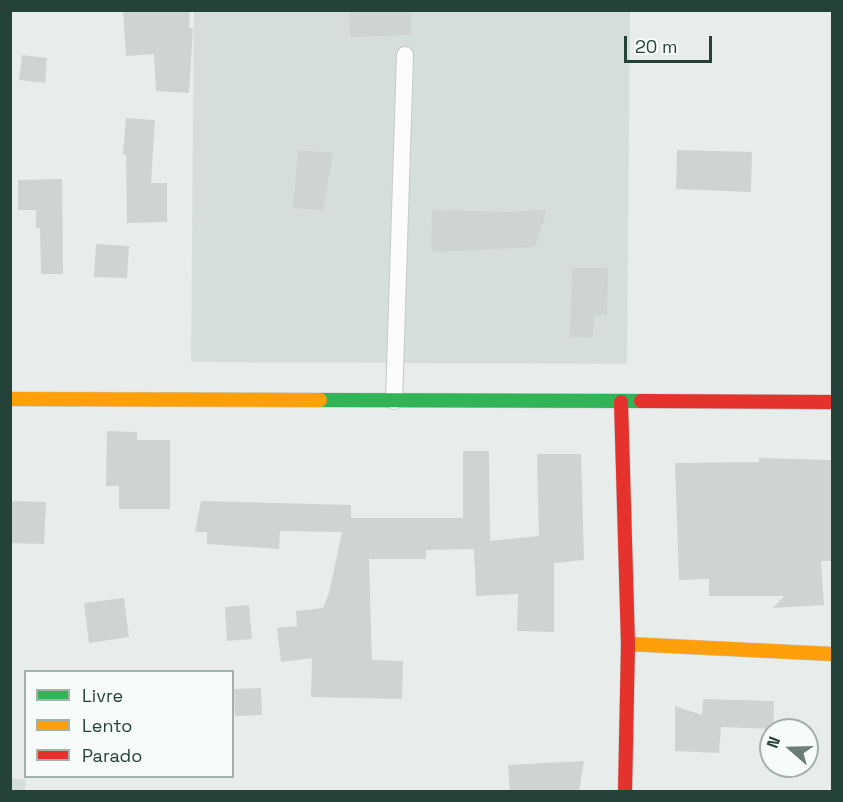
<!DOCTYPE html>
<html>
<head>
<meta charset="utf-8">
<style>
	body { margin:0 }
	#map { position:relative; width:843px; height:802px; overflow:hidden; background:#e8edeb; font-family:"Space Grotesk",sans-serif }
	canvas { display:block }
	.frame { position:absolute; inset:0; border:12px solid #24423a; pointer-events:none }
	.legend { position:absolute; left:24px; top:670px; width:210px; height:108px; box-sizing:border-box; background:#f7fbf9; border:2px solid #a3b1ad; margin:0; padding:8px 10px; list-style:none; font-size:18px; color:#24423a }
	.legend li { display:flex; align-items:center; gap:12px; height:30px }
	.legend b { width:30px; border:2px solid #a3b1ad }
	.north { position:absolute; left:759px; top:718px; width:60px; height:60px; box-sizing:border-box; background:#f7fbf9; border:2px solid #a3b1ad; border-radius:50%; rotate:290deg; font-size:16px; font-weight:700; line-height:24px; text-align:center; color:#24423a }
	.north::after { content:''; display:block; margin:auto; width:21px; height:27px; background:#697e78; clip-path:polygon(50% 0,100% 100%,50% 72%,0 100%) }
	.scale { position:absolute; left:624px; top:36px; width:88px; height:27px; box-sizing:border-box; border:3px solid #24423a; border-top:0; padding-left:8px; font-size:18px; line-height:21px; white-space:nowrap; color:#24423a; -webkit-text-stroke:4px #f7fbf9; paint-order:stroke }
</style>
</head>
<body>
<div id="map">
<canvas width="843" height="802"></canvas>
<div class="frame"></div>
<ul class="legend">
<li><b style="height:8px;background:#30b455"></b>Livre</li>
<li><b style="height:8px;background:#ff9f0a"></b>Lento</li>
<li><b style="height:8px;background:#e5322d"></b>Parado</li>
</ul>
<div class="north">N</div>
<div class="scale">20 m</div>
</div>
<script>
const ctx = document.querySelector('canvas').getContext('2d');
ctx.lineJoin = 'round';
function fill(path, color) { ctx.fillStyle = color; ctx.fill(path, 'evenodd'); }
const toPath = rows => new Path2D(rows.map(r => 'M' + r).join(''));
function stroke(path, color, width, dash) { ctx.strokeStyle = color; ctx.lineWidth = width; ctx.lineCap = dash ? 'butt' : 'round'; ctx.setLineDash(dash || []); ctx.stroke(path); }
const built = toPath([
	[194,11,630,11,627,364,191,362],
	[11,779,26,779,25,791,11,791]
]);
const building = toPath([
	[123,10,190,10,189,28,193,28,189,93,156,91,154,54,126,56],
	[349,10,411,10,411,35,350,37],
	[22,55,47,58,45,83,19,80],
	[126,118,155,120,151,183,167,183,167,222,127,223,126,155,123,155],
	[298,150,333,153,323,210,293,208],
	[677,150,752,152,751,192,676,189],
	[62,179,63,274,41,274,40,228,36,228,36,210,18,210,18,180],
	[432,210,507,212,547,210,535,247,437,252,431,250],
	[96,244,129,246,127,278,94,277],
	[572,268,608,268,607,315,594,315,593,338,570,337],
	[107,431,137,432,137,440,170,440,170,509,119,509,119,486,106,486],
	[463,451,489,451,490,541,539,536,537,454,581,454,584,560,554,563,554,632,517,631,518,594,476,596,474,549,426,550,426,559,369,559,372,660,403,661,402,699,311,697,312,658,281,662,277,628,297,626,296,611,323,608,329,593,342,532,280,531,279,549,207,544,207,532,195,532,201,501,351,505,351,518,463,518],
	[759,458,832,460,832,561,821,561,824,605,773,608,784,596,709,596,709,579,679,580,675,463,759,462],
	[10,501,46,502,44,544,10,543],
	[124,598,129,637,89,643,84,603],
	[249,605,252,639,227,641,225,607],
	[261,688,262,715,235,716,234,689],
	[703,699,774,701,773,729,721,727,719,753,675,751,675,706,702,715],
	[584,761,579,792,510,792,508,765]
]);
const lane = toPath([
	[394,401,405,55]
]);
const fast = toPath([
	[320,400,641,401]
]);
const slow = toPath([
	[10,399,320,400],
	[628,644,832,654]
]);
const jam = toPath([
	[641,401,832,402],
	[621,402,628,644,625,792]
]);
fill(built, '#d6dedb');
fill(building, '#cfd4d2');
stroke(lane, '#c5cac8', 18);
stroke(fast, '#c3cbc8', 15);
stroke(slow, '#c3cbc8', 15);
stroke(jam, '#c3cbc8', 15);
stroke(lane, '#fcfcfc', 16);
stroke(fast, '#30b455', 14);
stroke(slow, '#ff9f0a', 14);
stroke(jam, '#e5322d', 14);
</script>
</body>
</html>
